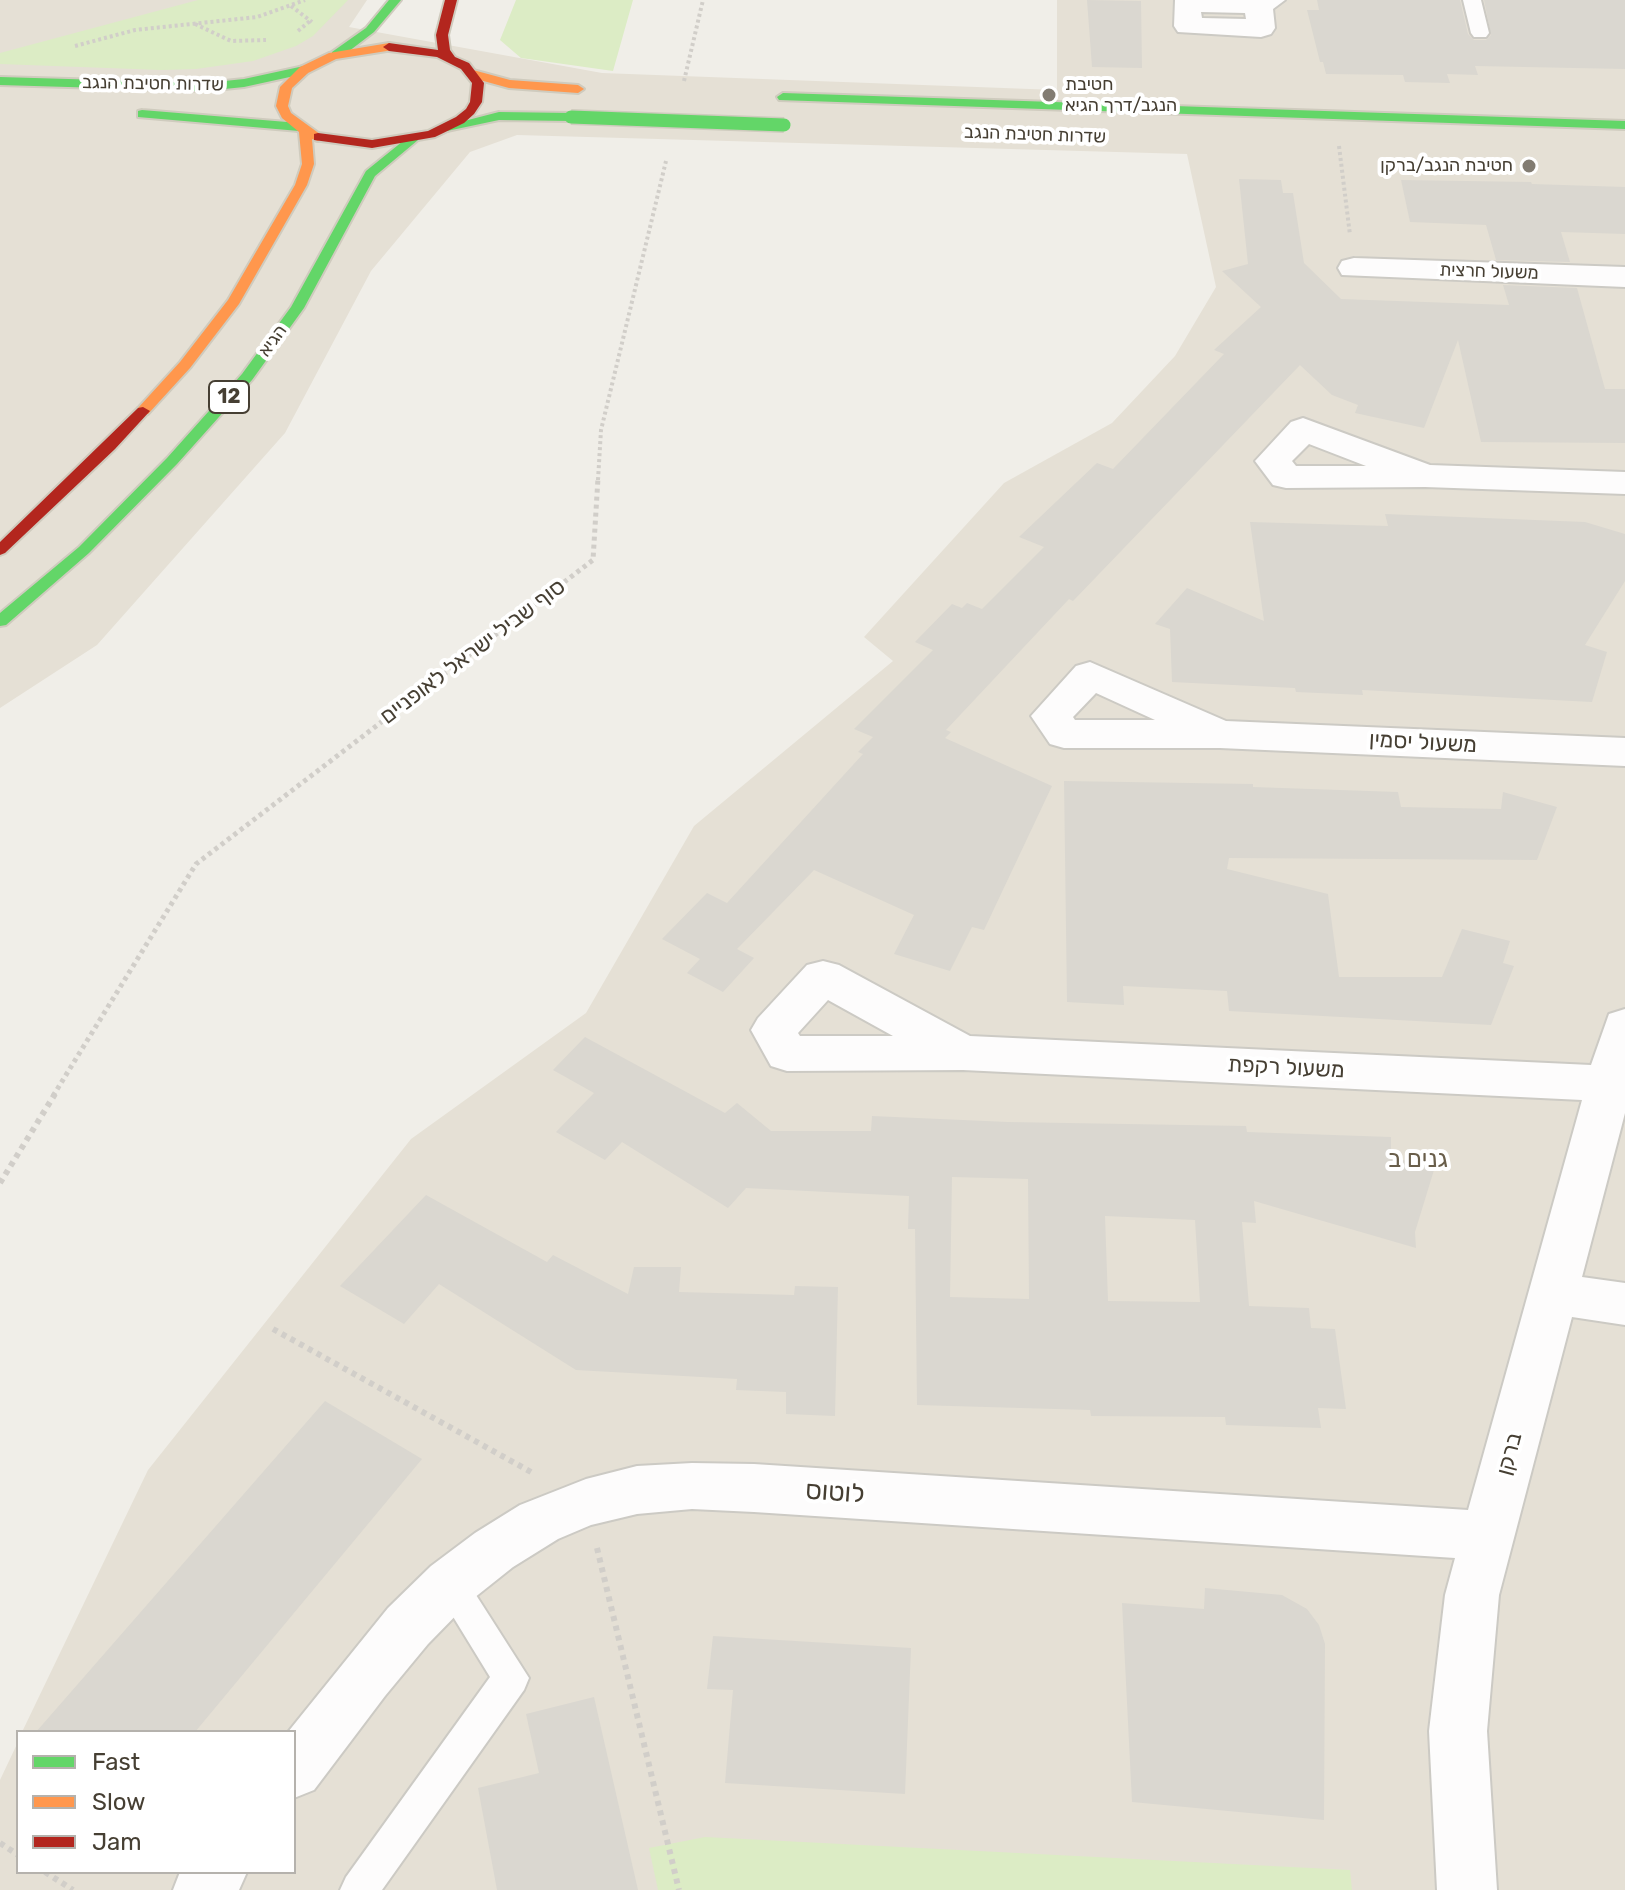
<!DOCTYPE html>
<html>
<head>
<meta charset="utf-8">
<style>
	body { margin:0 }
	#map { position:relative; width:1625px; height:1890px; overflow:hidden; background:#f0eee8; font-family:Rubik,sans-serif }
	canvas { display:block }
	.legend { position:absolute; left:16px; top:1730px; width:280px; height:144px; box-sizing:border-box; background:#fff; border:2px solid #b5b2ad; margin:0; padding:10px 14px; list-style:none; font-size:24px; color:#463f33 }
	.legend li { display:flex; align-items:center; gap:16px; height:40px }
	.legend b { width:40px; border:2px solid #b5b2ad }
</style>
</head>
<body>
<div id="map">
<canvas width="1625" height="1890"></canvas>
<ul class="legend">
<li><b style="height:10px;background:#63d668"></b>Fast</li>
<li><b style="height:10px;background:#ff974d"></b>Slow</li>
<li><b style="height:10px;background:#b3261e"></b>Jam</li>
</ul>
</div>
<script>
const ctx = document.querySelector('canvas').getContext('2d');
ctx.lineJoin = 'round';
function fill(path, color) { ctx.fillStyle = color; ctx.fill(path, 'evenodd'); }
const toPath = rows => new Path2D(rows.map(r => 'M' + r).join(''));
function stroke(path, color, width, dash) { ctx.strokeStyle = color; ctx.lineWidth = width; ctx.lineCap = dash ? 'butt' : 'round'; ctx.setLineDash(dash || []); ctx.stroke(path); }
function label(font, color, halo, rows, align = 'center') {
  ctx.font = font + ' Rubik,Heebo,sans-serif'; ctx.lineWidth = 8; ctx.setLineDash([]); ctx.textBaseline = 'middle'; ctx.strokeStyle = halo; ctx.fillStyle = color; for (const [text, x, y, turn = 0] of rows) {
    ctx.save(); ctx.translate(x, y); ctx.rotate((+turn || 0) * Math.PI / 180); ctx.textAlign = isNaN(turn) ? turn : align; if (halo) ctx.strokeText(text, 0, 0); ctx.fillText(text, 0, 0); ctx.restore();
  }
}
const residential = toPath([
	[0,0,367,0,349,27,602,73,1057,90,1057,0,1625,0,1625,1890,0,1890,0,1780,18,1742,18,1872,294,1872,294,1732,22,1732,148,1470,411,1139,586,1013,694,826,893,661,864,637,1004,483,1112,423,1175,356,1216,287,1187,154,517,135,470,152,371,271,285,433,97,645,0,708]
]);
const green = toPath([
	[198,0,348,0,313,36,296,46,253,61,196,69,161,70,0,64,0,53],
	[516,0,633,0,613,71,521,58,500,40],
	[705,1837,1350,1870,1352,1890,658,1890,649,1848]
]);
const building = toPath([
	[1087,0,1141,1,1142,68,1092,67],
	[1317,0,1460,0,1468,34,1474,40,1486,40,1491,35,1484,0,1625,0,1625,69,1475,66,1478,75,1447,74,1450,83,1405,82,1403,75,1326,74,1323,62,1320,62,1307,10,1319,10],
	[1239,179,1281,180,1283,193,1293,193,1304,263,1341,299,1509,305,1503,285,1577,288,1605,389,1625,389,1625,443,1481,442,1458,340,1424,428,1355,413,1358,405,1332,395,1300,365,1073,601,1069,599,946,730,951,732,945,738,1052,786,984,930,972,927,950,971,894,954,914,915,814,870,737,949,754,958,723,992,687,973,700,959,662,939,707,893,727,903,863,754,858,752,873,737,854,729,933,650,915,642,952,604,962,608,967,603,982,609,1044,547,1019,537,1097,463,1113,469,1224,354,1214,350,1261,307,1222,271,1248,264],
	[1401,180,1531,182,1532,184,1625,187,1625,234,1561,232,1570,262,1496,260,1486,225,1410,222],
	[1385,514,1585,522,1625,534,1625,581,1585,645,1607,652,1592,702,1362,690,1363,695,1296,692,1295,688,1172,682,1170,629,1155,624,1187,588,1264,621,1250,522,1388,526],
	[1064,781,1253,784,1253,787,1398,792,1401,807,1501,809,1503,792,1557,807,1537,860,1229,858,1227,869,1328,894,1339,977,1442,977,1462,929,1510,941,1503,963,1514,966,1491,1025,1229,1011,1227,991,1123,986,1124,1005,1067,1002],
	[585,1037,725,1113,737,1103,771,1131,871,1131,872,1116,1008,1122,1246,1126,1247,1132,1391,1137,1391,1156,1434,1170,1415,1232,1416,1248,1254,1201,1256,1223,1242,1222,1249,1306,1309,1308,1311,1328,1335,1329,1346,1409,1318,1408,1321,1428,1226,1425,1225,1417,1091,1416,1090,1410,917,1405,915,1229,908,1229,909,1196,746,1188,728,1208,622,1142,605,1160,556,1132,594,1093,553,1070],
	[952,1177,1028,1179,1029,1299,950,1297],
	[1105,1216,1195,1220,1200,1302,1108,1301],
	[426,1195,547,1262,553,1255,628,1294,634,1267,681,1267,679,1292,794,1295,795,1286,838,1287,835,1416,786,1414,786,1392,736,1390,737,1379,576,1370,439,1284,404,1324,340,1286],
	[325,1401,422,1459,195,1732,36,1732],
	[1205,1588,1282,1595,1307,1609,1319,1625,1325,1644,1324,1820,1132,1802,1122,1603,1204,1609],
	[713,1636,911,1648,905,1794,725,1783,733,1690,707,1689],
	[594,1697,638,1890,497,1890,478,1788,539,1773,526,1714]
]);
const pathFar2 = toPath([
	[291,6,312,22],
	[195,24,231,41,266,40],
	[298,31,310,21],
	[75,46,135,30,257,17,305,0],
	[684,81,703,0],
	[1339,146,1350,235],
	[598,480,601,430,666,161]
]);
const pathFar1 = toPath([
	[53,1096,196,864,593,560,598,478]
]);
const path = toPath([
	[0,1183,55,1094],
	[273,1329,531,1472],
	[597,1548,679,1890],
	[0,1843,18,1855],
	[45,1872,73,1890]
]);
const lane = toPath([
	[1463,0,1481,0,1489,33,1486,37,1474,37,1471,33,1463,0],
	[450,1568,462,1573,529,1678,524,1690,382,1890,340,1890,346,1877,490,1677,433,1584,438,1573,450,1568]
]);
const street = toPath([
	[1175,0,1285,0,1273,9,1275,28,1271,34,1261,37,1178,32,1174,26,1175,0],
	[1201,12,1245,13,1246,19,1202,18,1201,12],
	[1354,258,1625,267,1625,287,1342,275,1338,268,1342,261,1354,258],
	[1303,418,1430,465,1625,472,1625,494,1425,487,1286,488,1273,485,1255,461,1291,422,1303,418],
	[1309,444,1366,466,1296,466,1292,461,1309,444],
	[1090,662,1226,721,1625,738,1625,766,1220,748,1064,748,1050,744,1031,716,1076,666,1090,662],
	[1096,693,1155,720,1075,720,1073,717,1096,693],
	[823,961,839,965,970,1036,1591,1065,1609,1014,1625,1009,1625,1113,1582,1277,1625,1283,1625,1325,1572,1317,1499,1595,1487,1731,1497,1890,1437,1890,1429,1731,1445,1595,1455,1558,754,1512,692,1509,637,1514,591,1525,558,1539,513,1567,469,1602,428,1644,385,1696,314,1790,294,1798,294,1732,288,1732,388,1608,431,1566,475,1533,520,1505,586,1479,637,1466,692,1463,754,1464,1468,1510,1582,1100,963,1070,787,1071,771,1066,751,1030,758,1018,807,965,823,961],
	[828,1000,893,1036,800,1036,798,1033,828,1000],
	[180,1872,247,1872,239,1890,173,1890,180,1872]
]);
const fast = toPath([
	[389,0,401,0,374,32,340,58,332,58,332,52,366,28,389,0],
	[304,66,308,67,308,73,244,87,205,91,0,85,0,77,205,83,244,79,304,66],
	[783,93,1625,121,1625,129,779,100,777,97,783,93],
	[142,110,299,123,305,127,299,131,138,117,138,111,142,110],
	[499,112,571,113,577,117,571,121,499,120,447,131,441,127,499,112],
	[408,137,418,140,375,176,304,308,252,380,177,464,89,553,6,625,0,626,0,613,79,547,167,458,242,374,291,307,366,171,408,137]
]);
const slow = toPath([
	[389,43,395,47,393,50,336,59,308,73,292,88,288,106,291,113,324,137,318,141,312,139,314,164,307,185,239,304,190,368,148,414,138,414,138,408,180,362,228,300,295,185,302,164,299,132,282,118,276,106,280,87,300,67,329,53,389,43],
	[473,70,510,80,578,85,584,89,578,93,509,88,469,77,467,74,473,70]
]);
const jam = toPath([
	[445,0,457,0,448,35,450,50,455,57,469,63,484,83,482,102,474,114,464,123,435,137,372,148,314,140,314,134,318,133,372,140,428,131,456,117,466,109,470,102,472,83,461,69,437,57,389,51,383,47,389,43,438,50,436,35,445,0],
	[143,407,150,411,115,449,5,553,0,555,0,542,138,408,143,407]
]);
const fastBridge = toPath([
	[571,117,784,125]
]);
const markers = [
	[1049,95,8,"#827c72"],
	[1529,166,8,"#827c72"]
];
const farStreetnames = [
	["שדרות חטיבת הנגב",153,84,1],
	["שדרות חטיבת הנגב",1035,135,2],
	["משעול חרצית",1489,272,2],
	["הגיא",273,341,-54]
];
const farPoinames = [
	["חטיבת",1065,85],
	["הנגב/דרך הגיא",1065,106],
	["חטיבת הנגב/ברקן",1513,166,"right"]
];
const shields = [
	[229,397,40]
];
const shieldNames = [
	["12",229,397]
];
const streetNames = [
	["סוף שביל ישראל לאופניים",473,652,-37],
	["משעול יסמין",1423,743,3],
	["משעול רקפת",1286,1068,3],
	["ברקן",1510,1454,-75]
];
const neighbourhoodNames = [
	["גנים ב",1418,1160]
];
const nearStreetnames = [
	["לוטוס",835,1493,4]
];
fill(residential, '#e5e0d5');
fill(green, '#dcecc5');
fill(building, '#dad7d0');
stroke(lane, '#cccac4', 4);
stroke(street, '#cccac4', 4);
stroke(fast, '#cfcbbe', 4);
stroke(slow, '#cfcbbe', 4);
stroke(jam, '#cfcbbe', 4);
stroke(pathFar2, '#d1cec9', 4, [3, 3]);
stroke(pathFar1, '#d1cec9', 5, [4, 4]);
stroke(path, '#d1cec9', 6, [5, 5]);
fill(lane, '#fdfcfc');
fill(street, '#fdfcfc');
fill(fast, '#63d668');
fill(slow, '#ff974d');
fill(jam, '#b3261e');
stroke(fastBridge, '#cfcbbe', 16, []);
stroke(fastBridge, '#63d668', 13);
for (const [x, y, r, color] of markers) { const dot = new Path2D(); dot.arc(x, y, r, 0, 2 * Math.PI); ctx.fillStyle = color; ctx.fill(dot); stroke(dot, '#fff', 3); }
label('18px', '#463f33', '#fff', farStreetnames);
label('18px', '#463f33', '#fff', farPoinames, 'left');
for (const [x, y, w] of shields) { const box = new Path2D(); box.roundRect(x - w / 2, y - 16, w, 32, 6); ctx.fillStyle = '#fff'; ctx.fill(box); stroke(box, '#463f33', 2); }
label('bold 20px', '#463f33', null, shieldNames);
label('22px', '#463f33', '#fff', streetNames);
label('24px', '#695e4a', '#fff', neighbourhoodNames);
label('26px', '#463f33', '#fff', nearStreetnames);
</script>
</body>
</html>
